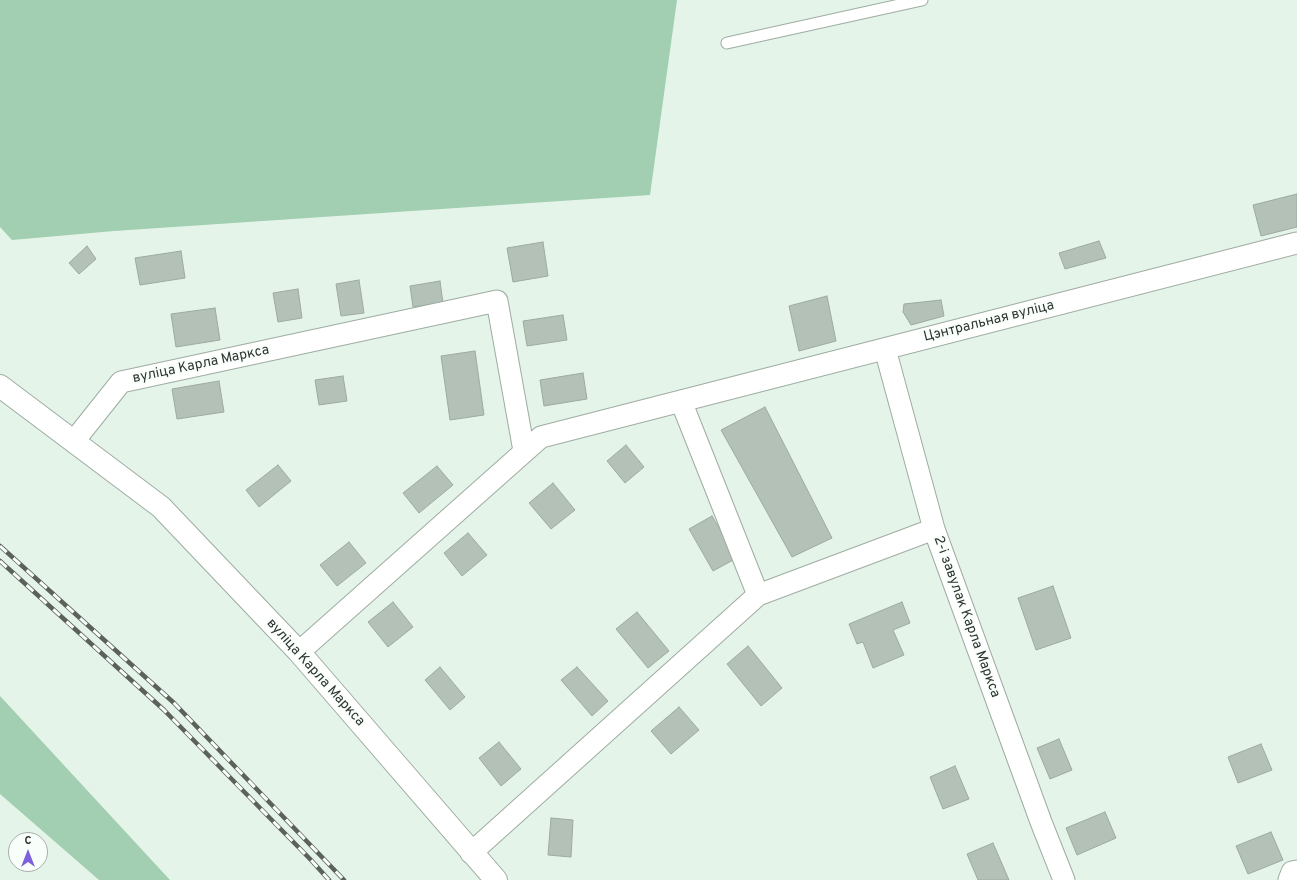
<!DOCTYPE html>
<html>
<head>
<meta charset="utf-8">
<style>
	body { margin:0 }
	#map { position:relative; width:1297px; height:880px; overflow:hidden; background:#e5f4e9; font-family:Overpass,sans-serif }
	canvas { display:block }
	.north { position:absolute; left:8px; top:832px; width:40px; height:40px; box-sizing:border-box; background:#f8fefa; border:1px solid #a8ada9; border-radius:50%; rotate:0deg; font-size:11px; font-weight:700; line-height:16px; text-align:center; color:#2f3430 }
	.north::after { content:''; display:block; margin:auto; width:14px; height:18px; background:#7d60db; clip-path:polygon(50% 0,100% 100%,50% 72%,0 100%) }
</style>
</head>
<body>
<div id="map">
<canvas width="1297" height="880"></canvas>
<div class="north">С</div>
</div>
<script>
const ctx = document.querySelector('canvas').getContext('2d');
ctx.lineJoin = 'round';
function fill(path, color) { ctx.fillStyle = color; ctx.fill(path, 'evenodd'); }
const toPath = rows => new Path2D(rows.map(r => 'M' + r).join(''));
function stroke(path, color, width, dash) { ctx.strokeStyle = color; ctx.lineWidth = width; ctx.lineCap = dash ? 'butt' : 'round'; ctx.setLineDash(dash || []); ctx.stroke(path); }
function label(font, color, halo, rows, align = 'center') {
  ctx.font = font + ' Overpass,sans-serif'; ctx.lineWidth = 4; ctx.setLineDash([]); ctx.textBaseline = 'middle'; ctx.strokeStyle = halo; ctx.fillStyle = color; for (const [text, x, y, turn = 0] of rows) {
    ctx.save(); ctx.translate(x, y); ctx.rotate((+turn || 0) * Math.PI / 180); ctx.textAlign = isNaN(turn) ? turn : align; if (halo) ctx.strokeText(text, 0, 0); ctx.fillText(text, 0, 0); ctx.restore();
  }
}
const green = toPath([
	[0,0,677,0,650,195,114,231,12,240,0,227],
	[0,696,170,880,99,880,0,794]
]);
const building = toPath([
	[1297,194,1297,227,1261,236,1253,205,1297,194],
	[1099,241,1106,258,1065,269,1059,253,1099,241],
	[543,242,548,276,513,282,507,248,543,242],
	[87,246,96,259,79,274,69,263,87,246],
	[181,251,185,278,140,285,135,258,181,251],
	[359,280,364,313,341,316,336,284,359,280],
	[440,281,443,303,413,307,410,286,440,281],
	[298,289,302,318,278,322,273,293,298,289],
	[827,296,836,341,799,351,789,306,827,296],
	[941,300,944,316,911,325,903,312,904,304,941,300],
	[215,308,220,340,176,347,171,314,215,308],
	[563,315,567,340,527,346,523,321,563,315],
	[475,351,484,415,450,420,441,356,475,351],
	[583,373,587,399,544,406,540,380,583,373],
	[343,376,347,401,319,405,315,380,343,376],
	[219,381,224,412,177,419,172,389,219,381],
	[765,407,832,538,792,557,721,430,765,407],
	[626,445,644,467,625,483,607,461,626,445],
	[278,465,291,481,259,507,246,490,278,465],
	[437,466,453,485,419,513,403,493,437,466],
	[553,483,575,510,551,529,529,503,553,483],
	[712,516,737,558,713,571,689,529,712,516],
	[468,533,487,555,462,576,444,553,468,533],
	[349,542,366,563,337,586,320,565,349,542],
	[1053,586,1071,638,1036,650,1018,598,1053,586],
	[393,602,413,627,388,647,368,622,393,602],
	[902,602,910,623,893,630,904,655,873,668,863,642,857,644,849,624,902,602],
	[637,612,669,651,648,668,616,629,637,612],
	[748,646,782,688,761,706,727,664,748,646],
	[440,667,465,697,450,710,425,680,440,667],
	[577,667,608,701,592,716,561,680,577,667],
	[679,707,699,730,671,754,651,731,679,707],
	[1059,739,1072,770,1050,779,1037,748,1059,739],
	[499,742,521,769,501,786,479,758,499,742],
	[1261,744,1272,770,1238,783,1228,757,1261,744],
	[955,766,969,799,943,809,930,777,955,766],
	[1105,812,1116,838,1077,855,1066,828,1105,812],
	[551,818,573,820,571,857,548,855,551,818],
	[1271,832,1283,860,1248,874,1236,846,1271,832],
	[993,843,1009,880,978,880,967,854,993,843]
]);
const lane = toPath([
	[727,43,922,0]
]);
const street = toPath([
	[885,349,934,529,1041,822,1064,880],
	[74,441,121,382,497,301,524,451],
	[758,595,934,529],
	[299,652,541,437,1297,243],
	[471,853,758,595,681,401],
	[1289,880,1292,872,1297,871]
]);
const secondary = toPath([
	[0,386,161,507,299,652,496,880]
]);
const rail = toPath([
	[0,546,174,703,344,880],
	[0,561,164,710,311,860,329,880]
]);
const streetNames = [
	["Цэнтральная вуліца",989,322,-14],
	["вуліца Карла Маркса",201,365,-12],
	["2-і завулак Карла Маркса",966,617,70],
	["вуліца Карла Маркса",315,673,48]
];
fill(green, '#a2ceb1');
fill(building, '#b3c1b7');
stroke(building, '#9caaa0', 1);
stroke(lane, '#9eaca2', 13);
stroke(street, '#9eaca2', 23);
stroke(secondary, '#9eaca2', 24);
stroke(lane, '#fff', 11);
stroke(street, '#fff', 21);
stroke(secondary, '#fff', 22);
stroke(rail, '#5b625c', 4.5);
stroke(rail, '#f8fefa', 3, [9]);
label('14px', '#2f3430', '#f8fefa', streetNames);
</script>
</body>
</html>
